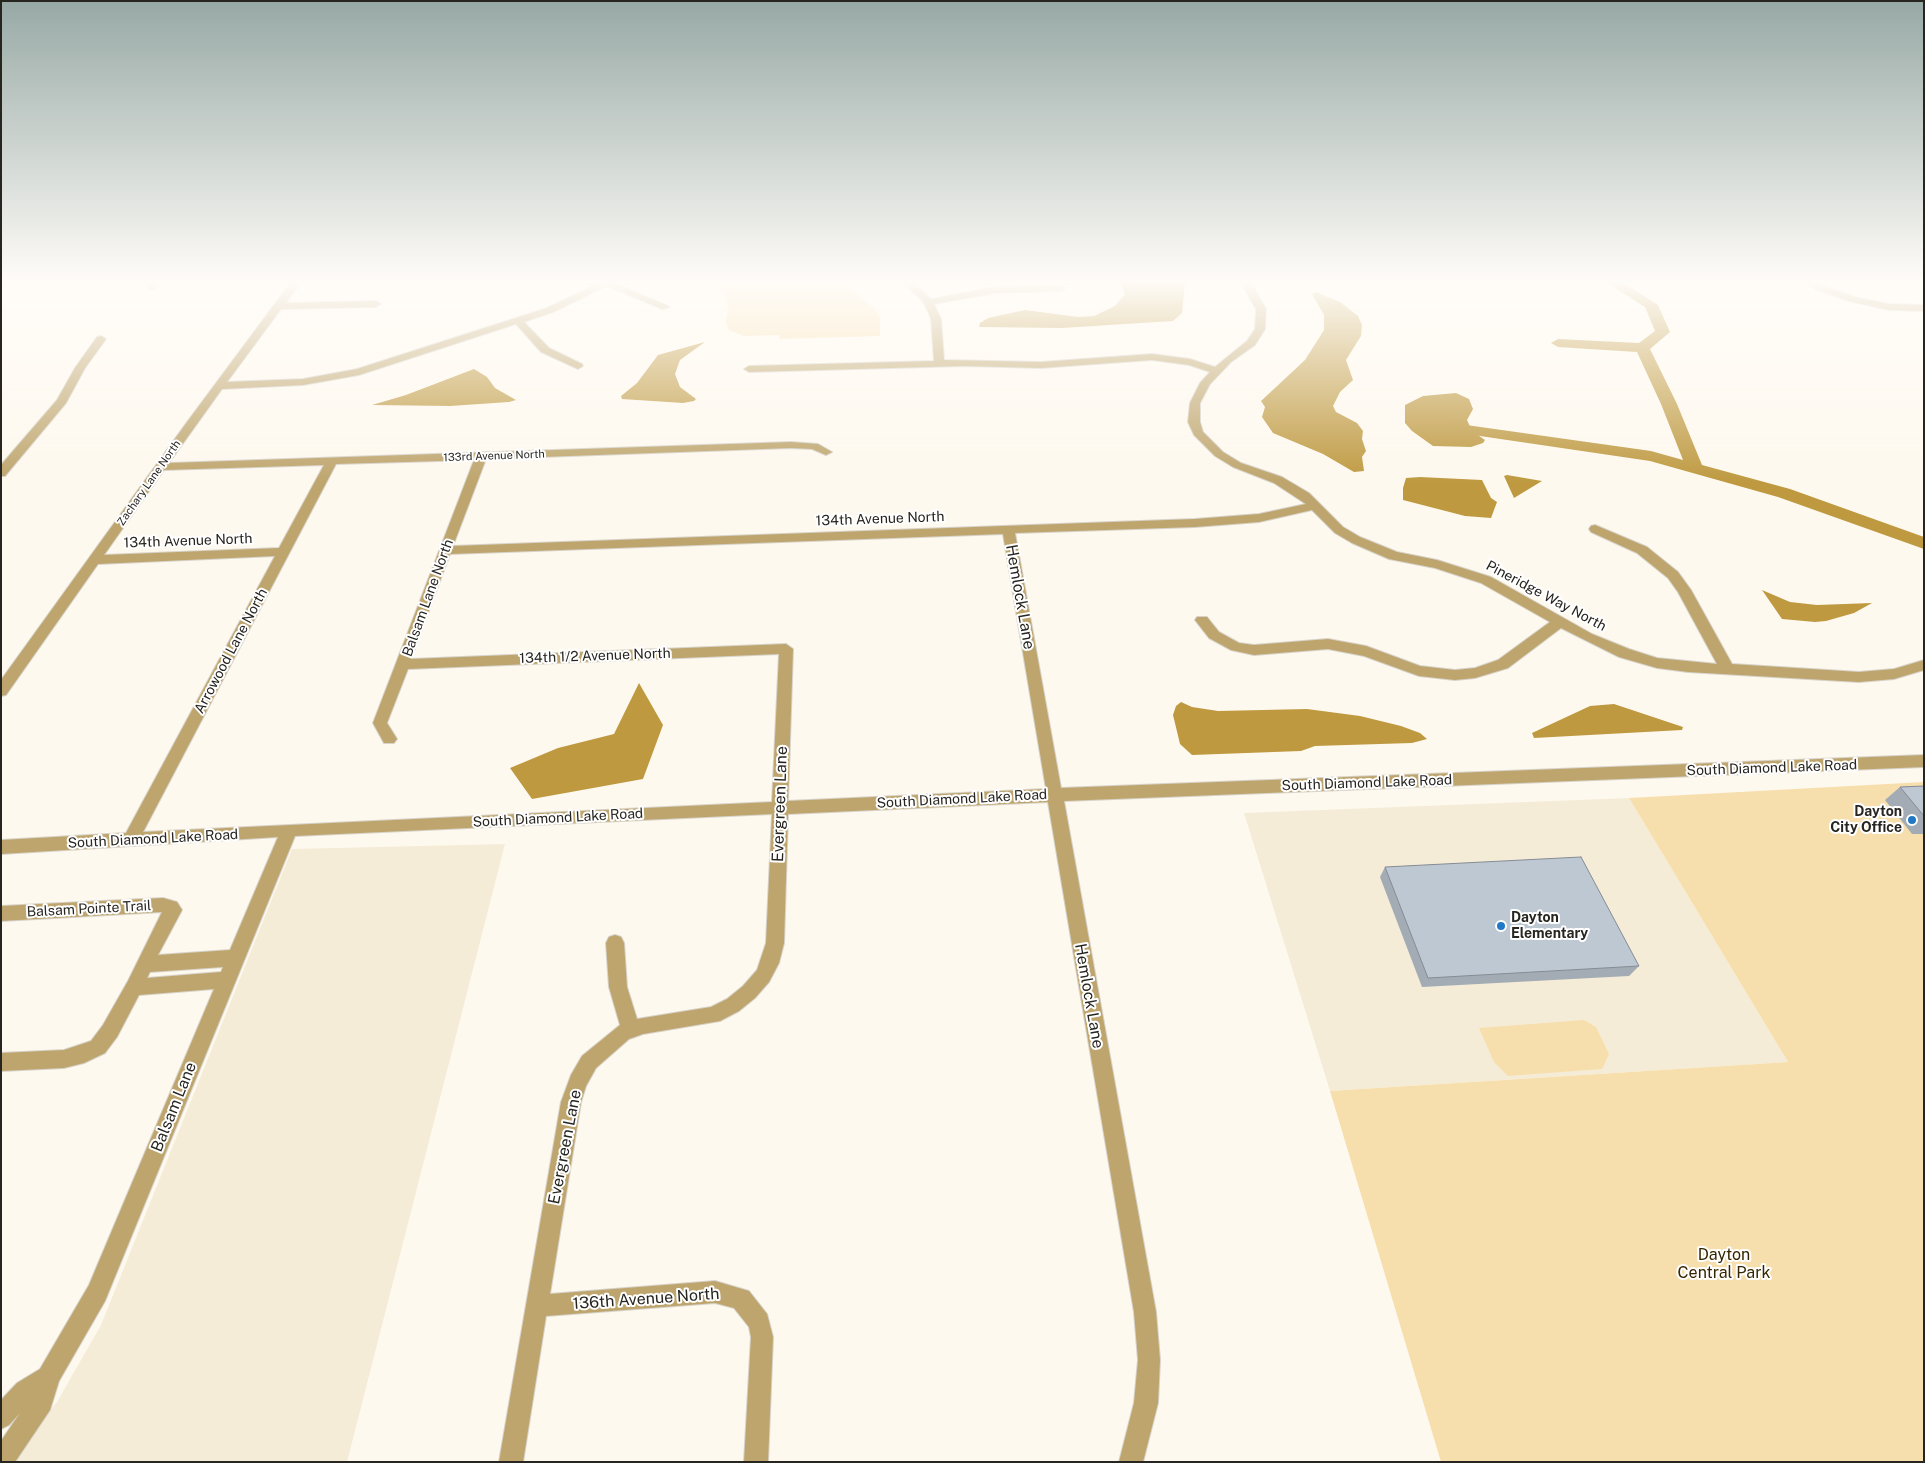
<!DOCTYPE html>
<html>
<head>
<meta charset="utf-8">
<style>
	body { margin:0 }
	#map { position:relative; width:1925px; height:1463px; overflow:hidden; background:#fef9ef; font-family:"Public Sans",sans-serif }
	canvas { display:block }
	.frame { position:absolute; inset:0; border:2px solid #272520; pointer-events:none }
</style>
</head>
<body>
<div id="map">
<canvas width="1925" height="1463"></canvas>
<div class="frame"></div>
</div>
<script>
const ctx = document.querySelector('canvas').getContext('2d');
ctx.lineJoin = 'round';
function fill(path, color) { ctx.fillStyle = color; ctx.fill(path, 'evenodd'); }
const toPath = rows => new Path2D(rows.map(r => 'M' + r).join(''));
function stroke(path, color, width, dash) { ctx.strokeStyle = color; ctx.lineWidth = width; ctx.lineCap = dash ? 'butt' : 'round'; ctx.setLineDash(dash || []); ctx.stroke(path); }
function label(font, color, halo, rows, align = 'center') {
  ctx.font = font + ' "Public Sans",sans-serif'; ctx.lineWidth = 4; ctx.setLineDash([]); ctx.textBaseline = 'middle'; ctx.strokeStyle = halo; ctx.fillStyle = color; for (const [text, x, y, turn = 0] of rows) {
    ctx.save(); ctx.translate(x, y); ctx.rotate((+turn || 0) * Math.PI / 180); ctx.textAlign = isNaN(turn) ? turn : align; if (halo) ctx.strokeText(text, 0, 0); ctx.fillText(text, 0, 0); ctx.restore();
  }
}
const built = toPath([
	[1629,798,1788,1062,1330,1091,1244,813],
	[505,844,347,1462,7,1462,57,1402,101,1325,292,849]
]);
const green = toPath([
	[697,278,838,278,874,308,880,317,880,336,780,339,779,335,744,336,729,330,726,322,728,308,724,293,714,284],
	[1924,782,1924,1462,1441,1462,1330,1091,1788,1062,1629,798],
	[1584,1020,1596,1027,1609,1054,1602,1069,1508,1076,1494,1062,1479,1028]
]);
const water = toPath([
	[1118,278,1180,278,1185,284,1182,313,1173,321,1157,322,1062,328,979,327,980,323,988,318,1025,310,1078,317,1094,316,1115,306,1125,294],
	[1316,292,1340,302,1358,316,1362,325,1361,336,1346,360,1353,380,1340,392,1333,406,1336,412,1357,423,1363,431,1362,439,1366,451,1362,457,1364,471,1354,472,1323,454,1273,433,1262,417,1265,407,1261,401,1305,360,1324,330,1324,315,1312,294],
	[705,342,680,360,675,374,680,387,696,399,694,401,683,403,622,399,621,396,637,383,658,355],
	[474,369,487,377,495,388,516,400,509,402,450,406,372,405,406,395],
	[1456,393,1469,399,1473,409,1467,420,1472,431,1485,440,1483,443,1471,447,1433,446,1412,431,1405,423,1405,405,1423,396],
	[1507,475,1542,481,1514,498,1504,476],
	[1420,477,1482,480,1491,498,1497,502,1491,518,1465,516,1403,500,1403,488,1406,478],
	[1762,590,1790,602,1817,605,1872,603,1854,613,1826,621,1815,622,1782,619],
	[639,683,663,725,643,779,532,799,510,768,558,748,614,734],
	[1181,702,1192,707,1218,711,1307,709,1360,716,1401,726,1420,733,1427,739,1412,743,1315,746,1301,751,1192,755,1180,744,1173,715,1176,706],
	[1614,704,1683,727,1682,730,1534,738,1532,733,1590,706]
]);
const river = toPath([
	[1599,278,1615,278,1658,305,1670,332,1650,349,1677,404,1702,465,1790,489,1924,537,1924,549,1778,497,1650,461,1446,431,1444,428,1446,425,1452,423,1651,451,1683,460,1661,404,1637,352,1558,347,1551,343,1558,339,1639,343,1655,331,1645,307,1599,278]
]);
const minor = toPath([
	[156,278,166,278,155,289,149,289,147,287,156,278],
	[294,278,304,278,286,303,376,301,381,304,376,307,281,309,227,382,303,379,357,369,547,308,609,278,621,278,614,283,670,307,662,309,607,286,553,312,524,322,549,348,582,364,583,366,578,369,541,352,516,324,359,375,303,385,222,389,169,463,791,442,818,444,832,452,826,455,812,449,791,448,486,459,453,546,1195,519,1259,514,1306,504,1274,483,1233,467,1215,456,1194,435,1188,422,1190,403,1200,383,1210,372,1189,365,1152,360,1041,368,964,366,749,372,744,369,749,366,934,361,931,319,927,309,922,300,897,278,908,278,931,299,995,287,1061,285,1066,288,1061,291,995,293,934,304,941,319,944,360,1041,362,1152,354,1190,359,1215,367,1247,341,1255,329,1256,309,1238,278,1248,278,1266,309,1265,329,1255,345,1231,362,1210,384,1200,403,1200,422,1203,432,1223,452,1241,463,1282,477,1309,493,1343,527,1360,537,1397,552,1437,560,1491,577,1592,634,1629,649,1657,658,1717,664,1678,592,1668,578,1637,553,1591,532,1589,529,1591,526,1595,525,1647,547,1678,572,1691,590,1732,664,1859,672,1894,669,1924,660,1924,670,1894,679,1859,682,1688,672,1657,668,1619,657,1561,628,1508,668,1475,678,1455,680,1419,676,1364,656,1328,649,1254,655,1231,650,1209,638,1195,620,1197,617,1207,617,1219,632,1239,643,1254,645,1328,639,1366,646,1420,666,1455,670,1475,668,1498,660,1550,622,1481,583,1435,568,1389,559,1352,543,1335,533,1312,510,1259,522,1195,527,1015,533,1061,788,1924,755,1924,767,1064,801,1156,1312,1160,1360,1158,1403,1143,1462,1119,1462,1134,1403,1138,1360,1134,1312,1048,802,788,814,784,943,779,963,769,982,755,998,739,1011,720,1021,643,1034,629,1039,596,1068,586,1086,581,1102,550,1294,715,1281,749,1291,767,1314,773,1337,768,1462,744,1462,751,1337,749,1327,734,1308,715,1303,546,1316,523,1462,499,1462,561,1102,571,1075,582,1056,620,1025,609,987,606,943,609,937,615,935,621,937,624,943,627,987,637,1019,711,1007,727,999,743,986,757,970,766,943,772,814,295,836,105,1301,59,1381,50,1410,15,1462,1,1462,1,1441,20,1413,9,1425,1,1429,1,1400,17,1383,40,1369,89,1285,214,989,139,995,117,1037,105,1053,84,1063,64,1068,1,1071,1,1053,64,1050,91,1041,103,1025,128,981,162,912,1,921,1,906,163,898,177,902,182,910,158,955,230,950,278,837,1,854,1,840,126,833,275,556,98,564,6,695,1,696,1,680,187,422,294,278],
	[474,460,373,723,384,743,394,743,397,739,387,723,408,669,779,654,772,802,143,832,336,464,474,460],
	[324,465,279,548,104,555,164,470,324,465],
	[1003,534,1046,789,788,801,793,649,786,644,411,659,450,554,1003,534],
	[223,967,221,972,147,978,150,972,223,967],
	[1797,278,1809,278,1821,285,1855,297,1889,304,1924,305,1924,311,1889,310,1849,301,1815,289,1797,278],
	[101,336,106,339,85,368,66,403,5,476,1,476,1,465,57,400,75,368,97,337,101,336]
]);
const wall = toPath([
	[1924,786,1924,834,1912,834,1885,800,1900,787],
	[1385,867,1639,966,1629,976,1422,987,1380,877]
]);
const building = toPath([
	[1924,786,1924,816,1900,787,1924,786],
	[1581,857,1639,966,1428,978,1385,867,1581,857]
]);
const markers = [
	[1912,820,5,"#2178c6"],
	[1501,926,5,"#2178c6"]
];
const farStreetnames = [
	["133rd Avenue North",494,456,-2],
	["Zachary Lane North",149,483,-55]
];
const streetNames = [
	["134th Avenue North",880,519,-2],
	["134th Avenue North",188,541,-2],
	["Pineridge Way North",1546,596,28],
	["Balsam Lane North",428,598,-70],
	["Arrowood Lane North",231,651,-62],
	["134th 1/2 Avenue North",595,656,-2],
	["South Diamond Lake Road",1772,768,-2],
	["South Diamond Lake Road",1367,783,-2],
	["South Diamond Lake Road",962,799,-3],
	["South Diamond Lake Road",558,818,-3],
	["South Diamond Lake Road",153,839,-3],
	["Balsam Pointe Trail",89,909,-3]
];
const poiNames = [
	["Dayton",1902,812],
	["City Office",1902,828],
	["Dayton",1511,918,"left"],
	["Elementary",1511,934,"left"]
];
const nearStreetnames = [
	["Hemlock Lane",1020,597,80],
	["Evergreen Lane",780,804,-88],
	["Hemlock Lane",1089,996,80],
	["Balsam Lane",174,1107,-68],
	["Evergreen Lane",565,1147,-79],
	["136th Avenue North",646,1299,-4]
];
const nearParknames = [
	["Dayton",1724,1255],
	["Central Park",1724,1273]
];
fill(built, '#f5ecd8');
fill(green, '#f7dfad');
fill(water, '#be9940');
fill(river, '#be9940');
stroke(minor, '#d7d3ca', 2);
fill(minor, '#bea56d');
fill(wall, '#a3acb5');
fill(building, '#bec8d3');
stroke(building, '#858c94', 1);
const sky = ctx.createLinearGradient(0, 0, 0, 483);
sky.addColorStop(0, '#97a9a5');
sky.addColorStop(0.58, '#fffcf8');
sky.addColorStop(1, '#fffcf800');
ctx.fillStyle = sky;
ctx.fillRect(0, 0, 1925, 483);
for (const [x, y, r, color] of markers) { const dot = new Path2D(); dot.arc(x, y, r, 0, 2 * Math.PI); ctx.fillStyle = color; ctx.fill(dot); stroke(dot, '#fff', 2); }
label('11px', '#272520', '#fff', farStreetnames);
label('14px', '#272520', '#fff', streetNames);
label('bold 14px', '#272520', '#fff', poiNames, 'right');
label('16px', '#272520', '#fff', nearStreetnames);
label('16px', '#362600', '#fff', nearParknames);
</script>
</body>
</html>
